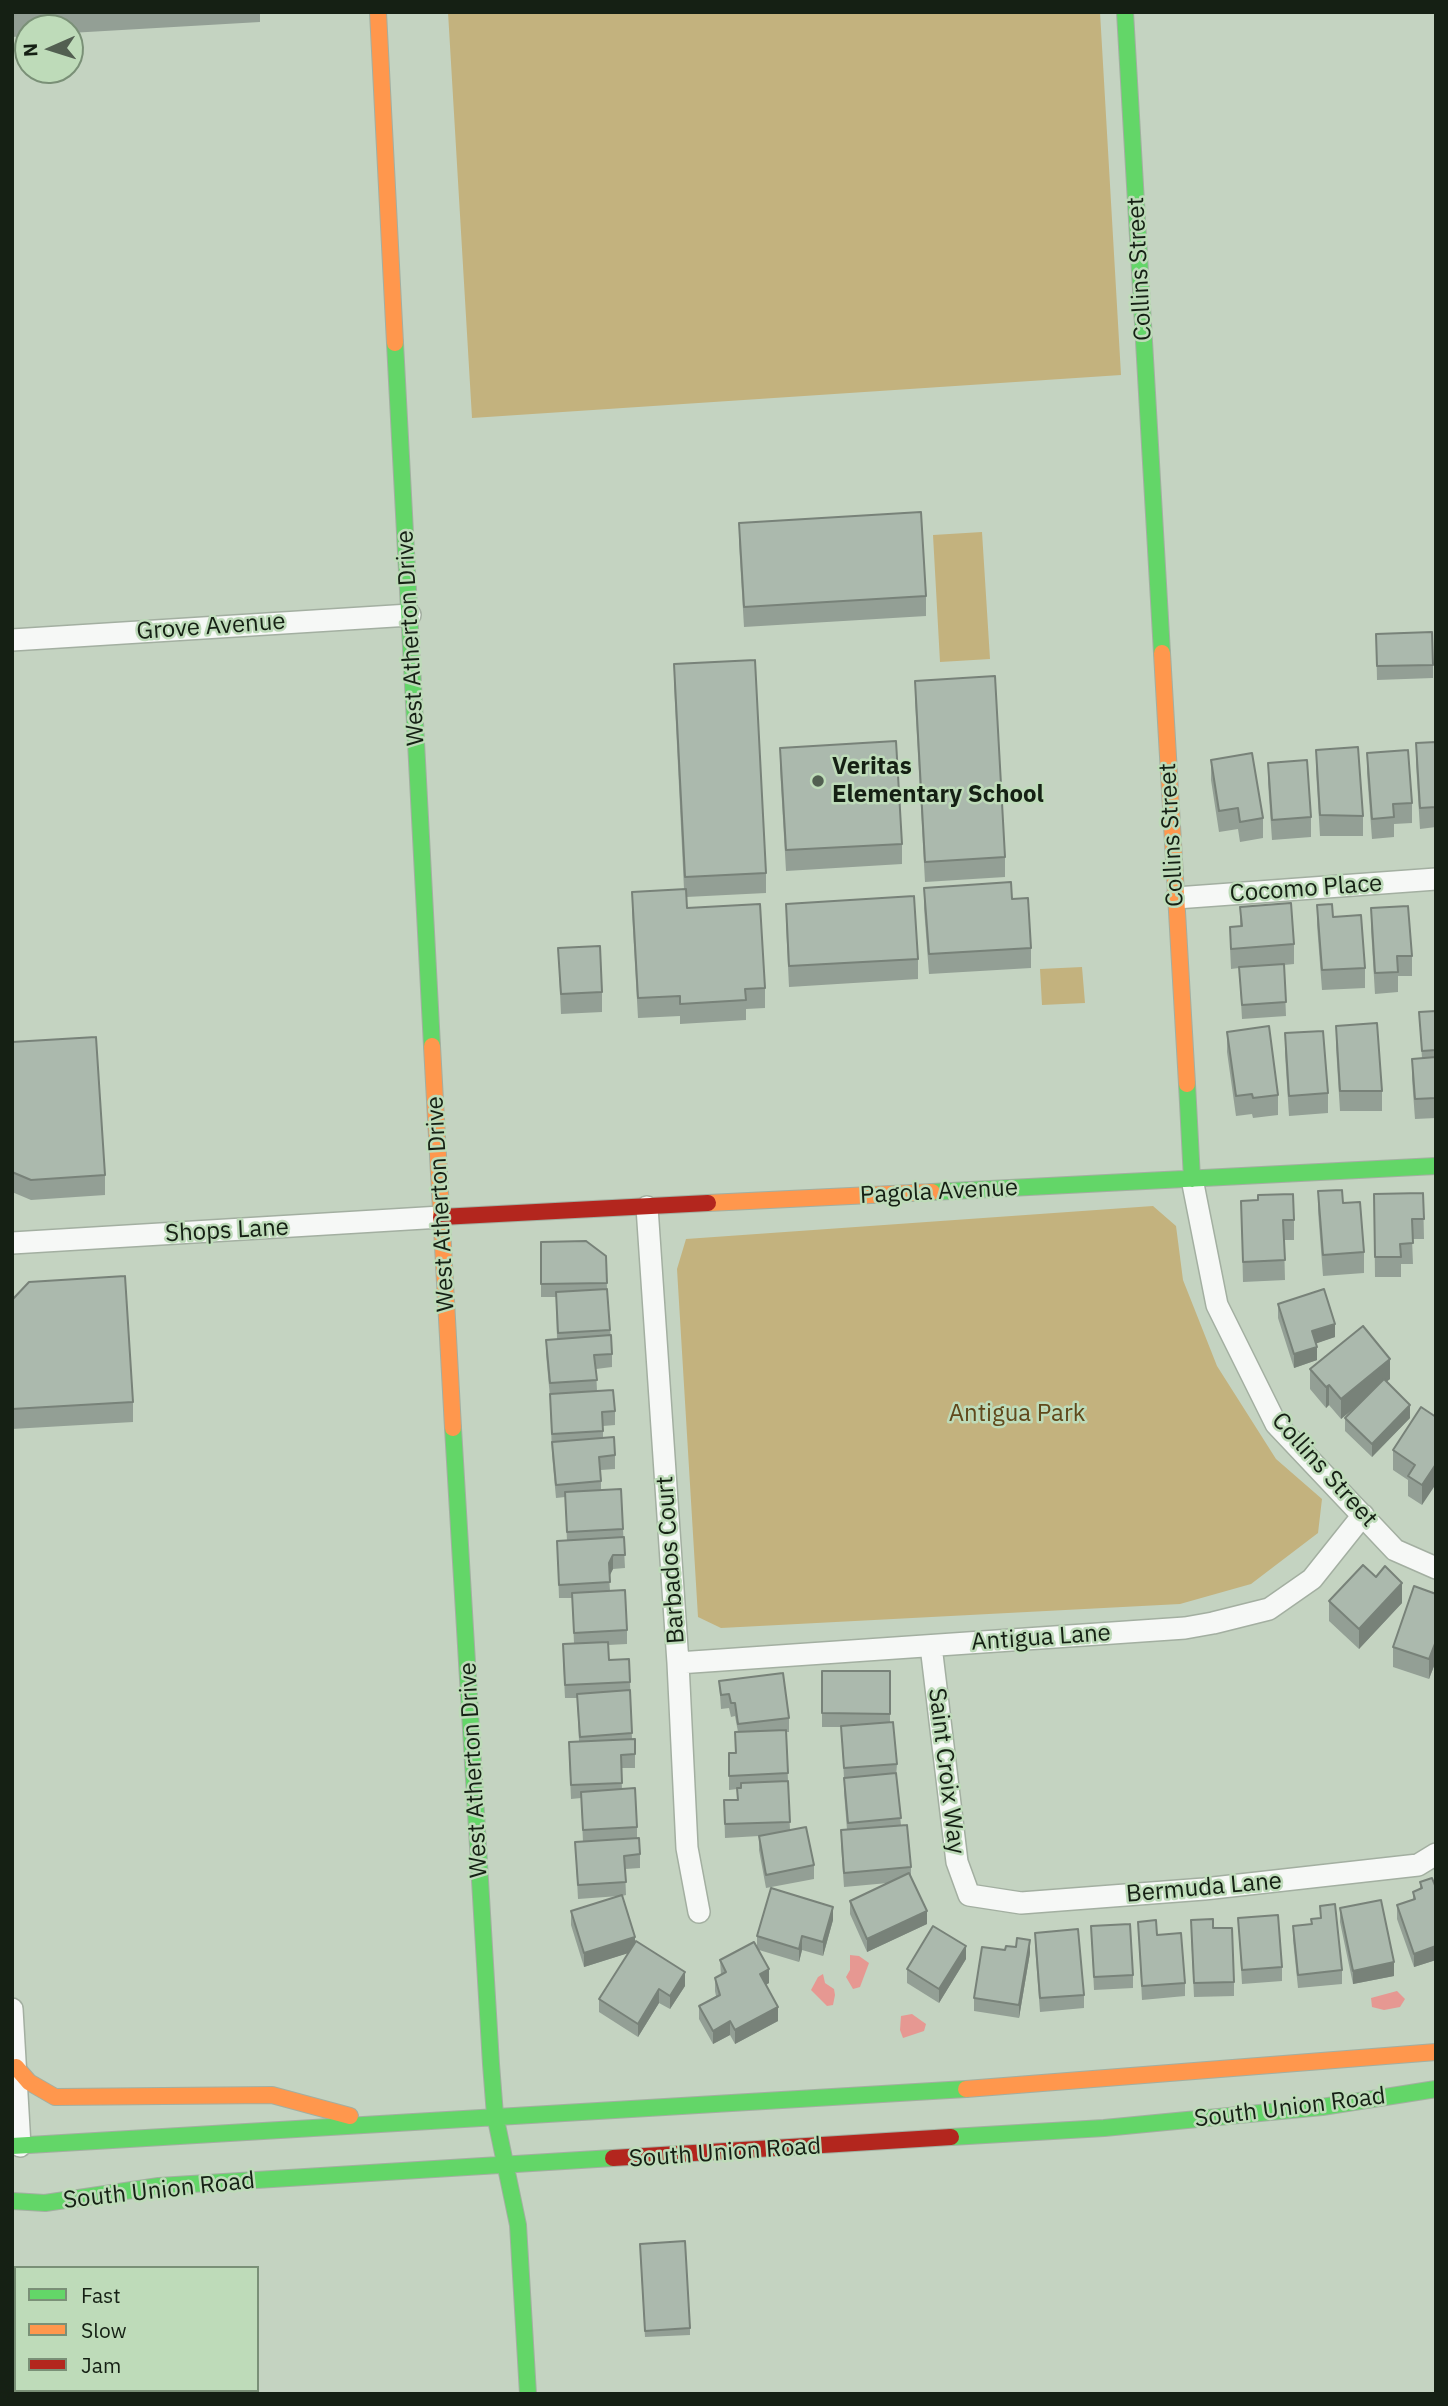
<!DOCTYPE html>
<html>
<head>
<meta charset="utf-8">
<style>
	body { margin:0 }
	#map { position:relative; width:1448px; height:2406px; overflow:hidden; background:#c4d3c1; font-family:"IBM Plex Sans",sans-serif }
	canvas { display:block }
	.frame { position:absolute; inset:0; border:14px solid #152014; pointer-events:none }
	.legend { position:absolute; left:14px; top:2266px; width:245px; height:126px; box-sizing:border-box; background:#bedbb9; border:2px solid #7a9077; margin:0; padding:9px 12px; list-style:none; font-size:21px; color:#152014 }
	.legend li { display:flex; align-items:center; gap:14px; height:35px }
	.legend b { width:35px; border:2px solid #7a9077 }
	.north { position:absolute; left:14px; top:14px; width:70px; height:70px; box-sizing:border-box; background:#bedbb9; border:2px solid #7a9077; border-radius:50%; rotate:267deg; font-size:19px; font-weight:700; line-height:28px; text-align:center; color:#152014 }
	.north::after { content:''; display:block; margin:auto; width:24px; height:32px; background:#525f51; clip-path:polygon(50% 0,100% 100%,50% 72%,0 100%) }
</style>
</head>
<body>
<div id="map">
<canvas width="1448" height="2406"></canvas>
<div class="frame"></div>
<ul class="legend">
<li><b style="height:9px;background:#63d668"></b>Fast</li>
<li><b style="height:9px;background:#ff974d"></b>Slow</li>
<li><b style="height:9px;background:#b3261e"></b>Jam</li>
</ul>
<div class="north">N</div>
</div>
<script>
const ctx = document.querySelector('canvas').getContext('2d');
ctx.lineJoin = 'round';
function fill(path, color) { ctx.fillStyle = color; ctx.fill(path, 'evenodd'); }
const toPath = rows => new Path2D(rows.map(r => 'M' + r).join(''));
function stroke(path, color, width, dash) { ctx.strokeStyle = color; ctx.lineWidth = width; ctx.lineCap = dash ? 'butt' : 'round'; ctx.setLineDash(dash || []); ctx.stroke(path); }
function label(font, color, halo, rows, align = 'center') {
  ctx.font = font + ' "IBM Plex Sans",sans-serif'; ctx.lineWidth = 5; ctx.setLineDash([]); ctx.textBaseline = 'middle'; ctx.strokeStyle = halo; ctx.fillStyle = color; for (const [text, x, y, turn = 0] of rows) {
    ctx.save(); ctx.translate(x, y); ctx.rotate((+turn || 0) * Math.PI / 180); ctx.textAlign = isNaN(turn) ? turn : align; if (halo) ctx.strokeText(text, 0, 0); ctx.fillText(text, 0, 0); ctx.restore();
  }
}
const green = toPath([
	[448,12,1100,12,1121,375,472,418],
	[982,532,990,659,940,662,933,535],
	[1082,967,1085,1003,1042,1005,1040,969],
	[1153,1206,1176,1226,1183,1280,1217,1366,1276,1459,1322,1499,1318,1533,1251,1584,1180,1604,721,1628,698,1617,677,1269,686,1239]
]);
const water = toPath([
	[850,1955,859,1956,869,1963,860,1987,853,1989,846,1977,850,1970],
	[823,1974,825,1983,834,1989,835,1995,833,2005,827,2006,811,1990,818,1977],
	[1397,1991,1405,1999,1400,2007,1384,2010,1372,2007,1371,1998],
	[912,2014,926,2024,924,2031,903,2038,900,2030,901,2016]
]);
const street = toPath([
	[12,640,410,615],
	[1176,898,1436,879],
	[1192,1179,1217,1305,1276,1424,1395,1550,1436,1568],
	[647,1207,678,1663,687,1848,699,1912],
	[12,1243,441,1217],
	[931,1646,957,1862,969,1895,1021,1903,1204,1889,1418,1865,1436,1854],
	[678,1663,1185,1628,1213,1623,1269,1609,1312,1579,1363,1515],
	[12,2009,20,2146]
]);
const fast = toPath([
	[1125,12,1162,653],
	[395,343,432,1046],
	[1187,1084,1192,1179],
	[932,1192,1436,1166],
	[453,1428,491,2064,495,2115,518,2225,528,2394],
	[951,2137,1104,2128,1322,2107,1436,2089],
	[12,2146,966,2089],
	[12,2201,45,2203,159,2186,613,2158]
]);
const slow = toPath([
	[378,12,395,343],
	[1162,653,1187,1084],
	[432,1046,453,1428],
	[708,1203,932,1192],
	[16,2067,29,2082,55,2097,272,2095,350,2116],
	[966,2089,1436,2052]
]);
const jam = toPath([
	[441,1217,708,1203],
	[613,2158,951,2137]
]);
const wall = toPath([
	[12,12,260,12,260,22,70,33,70,28,28,28,28,36,12,37],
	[739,523,926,596,926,616,744,627,739,543],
	[1376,634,1433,665,1433,678,1377,680],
	[674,664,766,873,766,893,686,897,687,908,765,988,765,1008,746,1009,746,1020,680,1024,680,1016,638,1018,632,912,632,892,684,889,674,684],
	[915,681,1005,857,1005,877,925,882,915,701],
	[1436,742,1436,827,1420,829,1416,764,1416,743],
	[780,748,902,844,902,864,786,871,780,768],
	[1316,750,1363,816,1363,836,1320,836,1316,770],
	[1367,753,1412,803,1412,823,1394,824,1394,837,1372,839,1367,773],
	[1211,760,1263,818,1263,838,1240,842,1238,829,1219,832,1211,780],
	[1268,763,1311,817,1311,837,1272,840,1268,783],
	[924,888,1012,899,1031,948,1031,968,929,974,924,908],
	[786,904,918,959,918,979,789,987,786,924],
	[1317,905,1365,968,1365,988,1322,990,1317,925],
	[1240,907,1294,944,1294,964,1284,965,1286,1016,1242,1019,1239,968,1231,969,1230,947,1230,927,1240,926],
	[1371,908,1412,956,1412,976,1398,976,1398,992,1375,994,1371,929],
	[558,948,602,992,602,1012,561,1014],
	[1436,1011,1436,1118,1415,1119,1412,1079,1412,1059,1422,1058,1419,1012],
	[1336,1026,1382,1091,1382,1111,1340,1111,1336,1047],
	[1227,1032,1278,1095,1278,1115,1253,1118,1252,1114,1236,1116,1227,1052],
	[1285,1033,1328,1093,1328,1113,1289,1116,1285,1054],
	[12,1042,105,1175,105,1195,31,1200,12,1192],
	[1318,1191,1343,1203,1364,1252,1364,1273,1323,1276,1318,1211],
	[1423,1193,1424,1239,1412,1239,1413,1264,1401,1264,1401,1277,1375,1277,1374,1194],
	[1241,1201,1294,1220,1294,1240,1284,1240,1285,1280,1243,1282],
	[541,1242,606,1256,607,1289,612,1354,612,1367,596,1369,597,1391,615,1411,615,1425,603,1426,603,1438,615,1455,615,1469,601,1470,601,1491,623,1529,625,1568,613,1569,609,1576,610,1591,627,1630,627,1644,608,1645,609,1660,630,1682,632,1739,635,1754,635,1768,621,1768,622,1789,637,1827,637,1838,640,1854,640,1868,625,1869,626,1895,622,1896,635,1942,685,1986,670,2009,659,2003,638,2037,599,2012,599,1999,628,1953,584,1967,571,1925,571,1911,619,1896,578,1899,575,1842,583,1842,581,1798,571,1799,569,1755,569,1742,579,1741,577,1698,565,1698,563,1657,563,1644,574,1643,572,1598,559,1598,557,1541,567,1541,565,1497,556,1498,552,1455,550,1397,546,1354,546,1340,557,1339,556,1297,541,1297],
	[12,1300,133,1402,133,1422,12,1429],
	[1278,1304,1335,1337,1316,1343,1317,1360,1294,1368,1278,1318],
	[1310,1369,1390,1379,1387,1381,1410,1418,1372,1457,1345,1431,1345,1418,1357,1406,1341,1419,1329,1405,1326,1408,1310,1389],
	[1436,1417,1422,1505,1408,1496,1408,1480,1393,1470,1393,1450],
	[1436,1594,1436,1661,1429,1679,1393,1667,1393,1647],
	[1329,1601,1402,1603,1359,1649,1329,1621],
	[822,1671,890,1671,890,1722,897,1764,896,1777,901,1825,911,1867,911,1876,927,1924,867,1952,850,1914,850,1901,888,1883,844,1887,841,1844,841,1830,847,1830,844,1792,844,1778,841,1727,822,1727],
	[719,1681,789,1718,789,1732,786,1732,790,1830,814,1865,814,1879,766,1888,759,1850,759,1836,725,1838,724,1800,737,1800,737,1789,729,1790,729,1753,735,1753,735,1732,738,1732,735,1716,731,1717,729,1708,721,1709],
	[1420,1882,1436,1888,1436,1960,1414,1967,1397,1919,1397,1905,1413,1900,1413,1892,1420,1889],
	[1320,1906,1342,1970,1342,1984,1298,1988,1293,1940,1293,1926,1311,1924,1311,1919,1320,1918],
	[1340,1908,1394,1976,1353,1984,1340,1922],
	[1238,1918,1282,1967,1282,1981,1242,1984],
	[833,1920,823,1956,802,1950,799,1962,759,1950,769,1983,766,1985,778,2021,735,2044,730,2035,713,2044,699,2019,699,2006,716,1996,715,1991,715,1978,721,1975,720,1960,757,1948,757,1936],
	[1138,1922,1157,1935,1185,1983,1185,1996,1142,2000],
	[1091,1926,1133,1975,1133,1988,1094,1990],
	[1213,1928,1234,1982,1234,1996,1194,1997,1191,1933],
	[1035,1933,1084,1995,1084,2008,1040,2012,1035,1946],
	[1030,1953,1019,2018,974,2011,974,1998],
	[966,1959,939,2003,907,1983,907,1969],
	[640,2251,690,2328,690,2335,645,2337]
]);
const shadedWall = toPath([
	[1335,1324,1335,1337,1312,1345,1312,1331],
	[1317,1347,1317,1360,1294,1368,1294,1354],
	[1390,1359,1390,1379,1341,1419,1341,1399],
	[1329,1385,1329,1405,1326,1408,1326,1387],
	[1410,1405,1410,1418,1372,1457,1372,1444],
	[1436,1464,1436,1484,1422,1505,1422,1485],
	[613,1555,613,1569,609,1577,609,1563],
	[1402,1583,1402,1603,1359,1649,1359,1629],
	[1436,1641,1436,1661,1429,1679,1429,1659],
	[833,1907,833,1920,823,1956,823,1942],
	[927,1911,927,1924,867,1952,867,1939],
	[802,1936,802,1950,799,1962,799,1949],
	[635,1937,635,1951,584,1967,584,1953],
	[1030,1940,1030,1953,1019,2018,1019,2005],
	[966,1946,966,1959,939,2003,939,1989],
	[1436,1946,1436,1960,1414,1967,1414,1954],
	[1394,1962,1394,1976,1353,1984,1353,1971],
	[769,1969,769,1983,760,1988,760,1974],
	[685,1972,685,1986,670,2009,670,1996],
	[659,1989,659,2003,638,2037,638,2024],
	[778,2007,778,2021,735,2044,735,2030],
	[730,2021,730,2035,713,2044,713,2031]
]);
const building = toPath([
	[921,512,926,596,744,607,739,523,921,512],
	[1432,632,1433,665,1377,666,1376,634,1432,632],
	[755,660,766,873,685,877,674,664,755,660],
	[995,676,1005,857,925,862,915,681,995,676],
	[896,741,902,844,786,850,780,748,896,741],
	[1436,742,1436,807,1420,808,1416,743,1436,742],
	[1358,747,1363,816,1320,815,1316,750,1358,747],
	[1408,750,1412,803,1393,804,1394,817,1372,819,1367,753,1408,750],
	[1252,753,1263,818,1240,822,1238,808,1219,811,1211,760,1252,753],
	[1307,760,1311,817,1272,820,1268,763,1307,760],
	[1011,882,1012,899,1028,898,1031,948,929,954,924,888,1011,882],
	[686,889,687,908,760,904,765,988,745,989,746,1000,680,1004,680,996,638,998,632,892,686,889],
	[914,896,918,959,789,966,786,904,914,896],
	[1291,903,1294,944,1231,949,1230,927,1242,926,1240,907,1291,903],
	[1332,904,1333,917,1361,915,1365,968,1322,970,1317,905,1332,904],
	[1408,906,1412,956,1397,956,1398,972,1375,973,1371,908,1408,906],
	[600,946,602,992,561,994,558,948,600,946],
	[1284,964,1286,1002,1242,1005,1239,967,1284,964],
	[1436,1011,1436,1050,1422,1051,1419,1012,1436,1011],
	[1377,1023,1382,1091,1340,1091,1336,1026,1377,1023],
	[1269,1026,1278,1095,1253,1098,1252,1094,1236,1096,1227,1032,1269,1026],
	[1323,1031,1328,1093,1289,1096,1285,1033,1323,1031],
	[96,1037,105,1175,31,1180,12,1172,12,1042,96,1037],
	[1436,1057,1436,1098,1415,1099,1412,1059,1436,1057],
	[1342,1190,1343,1203,1360,1202,1364,1252,1323,1255,1318,1191,1342,1190],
	[1423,1193,1424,1219,1412,1219,1413,1243,1400,1244,1401,1257,1375,1257,1374,1194,1423,1193],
	[1293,1194,1294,1220,1283,1220,1285,1260,1243,1262,1241,1201,1258,1200,1258,1195,1293,1194],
	[586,1241,606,1256,607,1283,541,1284,541,1242,586,1241],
	[125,1276,133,1402,12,1409,12,1300,29,1282,125,1276],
	[607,1289,610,1330,558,1333,556,1292,607,1289],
	[1324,1289,1335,1324,1312,1331,1317,1347,1294,1354,1278,1304,1324,1289],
	[1363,1326,1390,1359,1341,1399,1329,1385,1326,1387,1310,1369,1363,1326],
	[611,1335,612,1354,594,1355,597,1380,550,1383,546,1340,611,1335],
	[1384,1379,1410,1405,1372,1444,1345,1418,1384,1379],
	[613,1390,615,1411,602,1412,603,1431,552,1434,550,1394,613,1390],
	[1421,1407,1436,1417,1436,1464,1422,1485,1408,1476,1415,1465,1393,1450,1421,1407],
	[614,1437,615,1455,599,1457,601,1481,556,1485,552,1442,614,1437],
	[621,1489,623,1529,567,1532,565,1492,621,1489],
	[624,1537,625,1555,613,1555,609,1563,610,1582,559,1585,557,1541,624,1537],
	[1363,1565,1376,1577,1385,1566,1402,1583,1359,1629,1329,1601,1363,1565],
	[1414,1586,1436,1594,1436,1641,1429,1659,1393,1647,1414,1586],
	[625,1590,627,1630,574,1633,572,1593,625,1590],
	[608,1642,609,1660,629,1659,630,1682,565,1685,563,1644,608,1642],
	[822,1671,890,1671,890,1714,822,1713,822,1671],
	[783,1673,789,1718,738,1724,735,1703,731,1703,729,1694,721,1695,719,1681,783,1673],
	[630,1690,632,1733,580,1737,577,1694,630,1690],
	[893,1722,897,1764,844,1768,841,1726,893,1722],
	[786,1730,788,1773,729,1776,729,1753,736,1753,735,1732,786,1730],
	[635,1739,635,1754,621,1755,622,1783,571,1785,569,1742,635,1739],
	[896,1773,901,1818,848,1823,844,1778,896,1773],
	[788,1781,790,1822,725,1824,724,1800,738,1800,737,1788,741,1788,741,1783,788,1781],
	[635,1788,637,1827,583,1830,581,1792,635,1788],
	[907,1825,911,1867,844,1873,841,1830,907,1825],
	[806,1827,814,1865,766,1875,759,1836,806,1827],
	[639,1838,640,1854,624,1856,626,1882,578,1885,575,1842,639,1838],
	[909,1873,927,1911,867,1939,850,1901,909,1873],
	[1432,1878,1436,1888,1436,1946,1414,1954,1397,1905,1415,1899,1413,1892,1422,1888,1420,1882,1432,1878],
	[771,1888,833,1907,823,1942,802,1936,799,1949,757,1936,771,1888],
	[622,1895,635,1937,584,1953,571,1911,622,1895],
	[1381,1900,1394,1962,1353,1971,1340,1908,1381,1900],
	[1335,1904,1342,1970,1298,1975,1293,1926,1312,1924,1311,1919,1321,1918,1320,1906,1335,1904],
	[1278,1915,1282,1967,1242,1970,1238,1918,1278,1915],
	[1213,1919,1213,1928,1232,1928,1234,1982,1194,1983,1191,1920,1213,1919],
	[1156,1920,1157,1935,1181,1933,1185,1983,1142,1986,1138,1922,1156,1920],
	[1130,1924,1133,1975,1094,1977,1091,1926,1130,1924],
	[933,1926,966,1946,939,1989,907,1969,933,1926],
	[1078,1929,1084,1995,1040,1998,1035,1933,1078,1929],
	[1017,1938,1030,1940,1019,2005,974,1998,982,1947,1005,1950,1006,1946,1016,1947,1017,1938],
	[636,1941,685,1972,670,1996,659,1989,638,2024,599,1999,636,1941],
	[754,1942,769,1969,760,1974,778,2007,735,2030,730,2021,713,2031,699,2006,720,1995,715,1978,726,1972,720,1960,754,1942],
	[685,2241,690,2328,645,2331,640,2244,685,2241]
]);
const markers = [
	[818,781,7,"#525f51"]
];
const streetNames = [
	["Collins Street",1140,269,-93],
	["Grove Avenue",211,627,-4],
	["West Atherton Drive",411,638,-93],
	["Collins Street",1172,835,-93],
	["Cocomo Place",1306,889,-4],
	["Pagola Avenue",939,1192,-3],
	["West Atherton Drive",441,1204,-93],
	["Shops Lane",227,1231,-3],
	["Collins Street",1324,1470,48],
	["Barbados Court",671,1560,-94],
	["Antigua Lane",1041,1638,-4],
	["West Atherton Drive",474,1770,-93],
	["Saint Croix Way",946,1771,83],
	["Bermuda Lane",1204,1888,-5],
	["South Union Road",1290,2108,-7],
	["South Union Road",725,2153,-4],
	["South Union Road",159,2191,-6]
];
const poiNames = [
	["Veritas",832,767],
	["Elementary School",832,795]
];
const parkNames = [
	["Antigua Park",1017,1414]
];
fill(green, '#c3b27e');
fill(water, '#e69892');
stroke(street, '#a3afa1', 24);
stroke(fast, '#a3afa1', 18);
stroke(slow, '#a3afa1', 18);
stroke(jam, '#a3afa1', 18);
stroke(street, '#f6f8f6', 21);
stroke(fast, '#63d668', 16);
stroke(slow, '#ff974d', 16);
stroke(jam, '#b3261e', 16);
fill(wall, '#939f95');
fill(shadedWall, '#788279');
fill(building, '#abb9ad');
stroke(building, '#788279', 2);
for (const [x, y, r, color] of markers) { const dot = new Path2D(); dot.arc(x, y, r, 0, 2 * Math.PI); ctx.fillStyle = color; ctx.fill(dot); stroke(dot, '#bedbb9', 2.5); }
label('24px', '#152014', '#bedbb9', streetNames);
label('bold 24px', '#152014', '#bedbb9', poiNames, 'left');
label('24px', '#60481b', '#bedbb9', parkNames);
</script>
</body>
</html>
